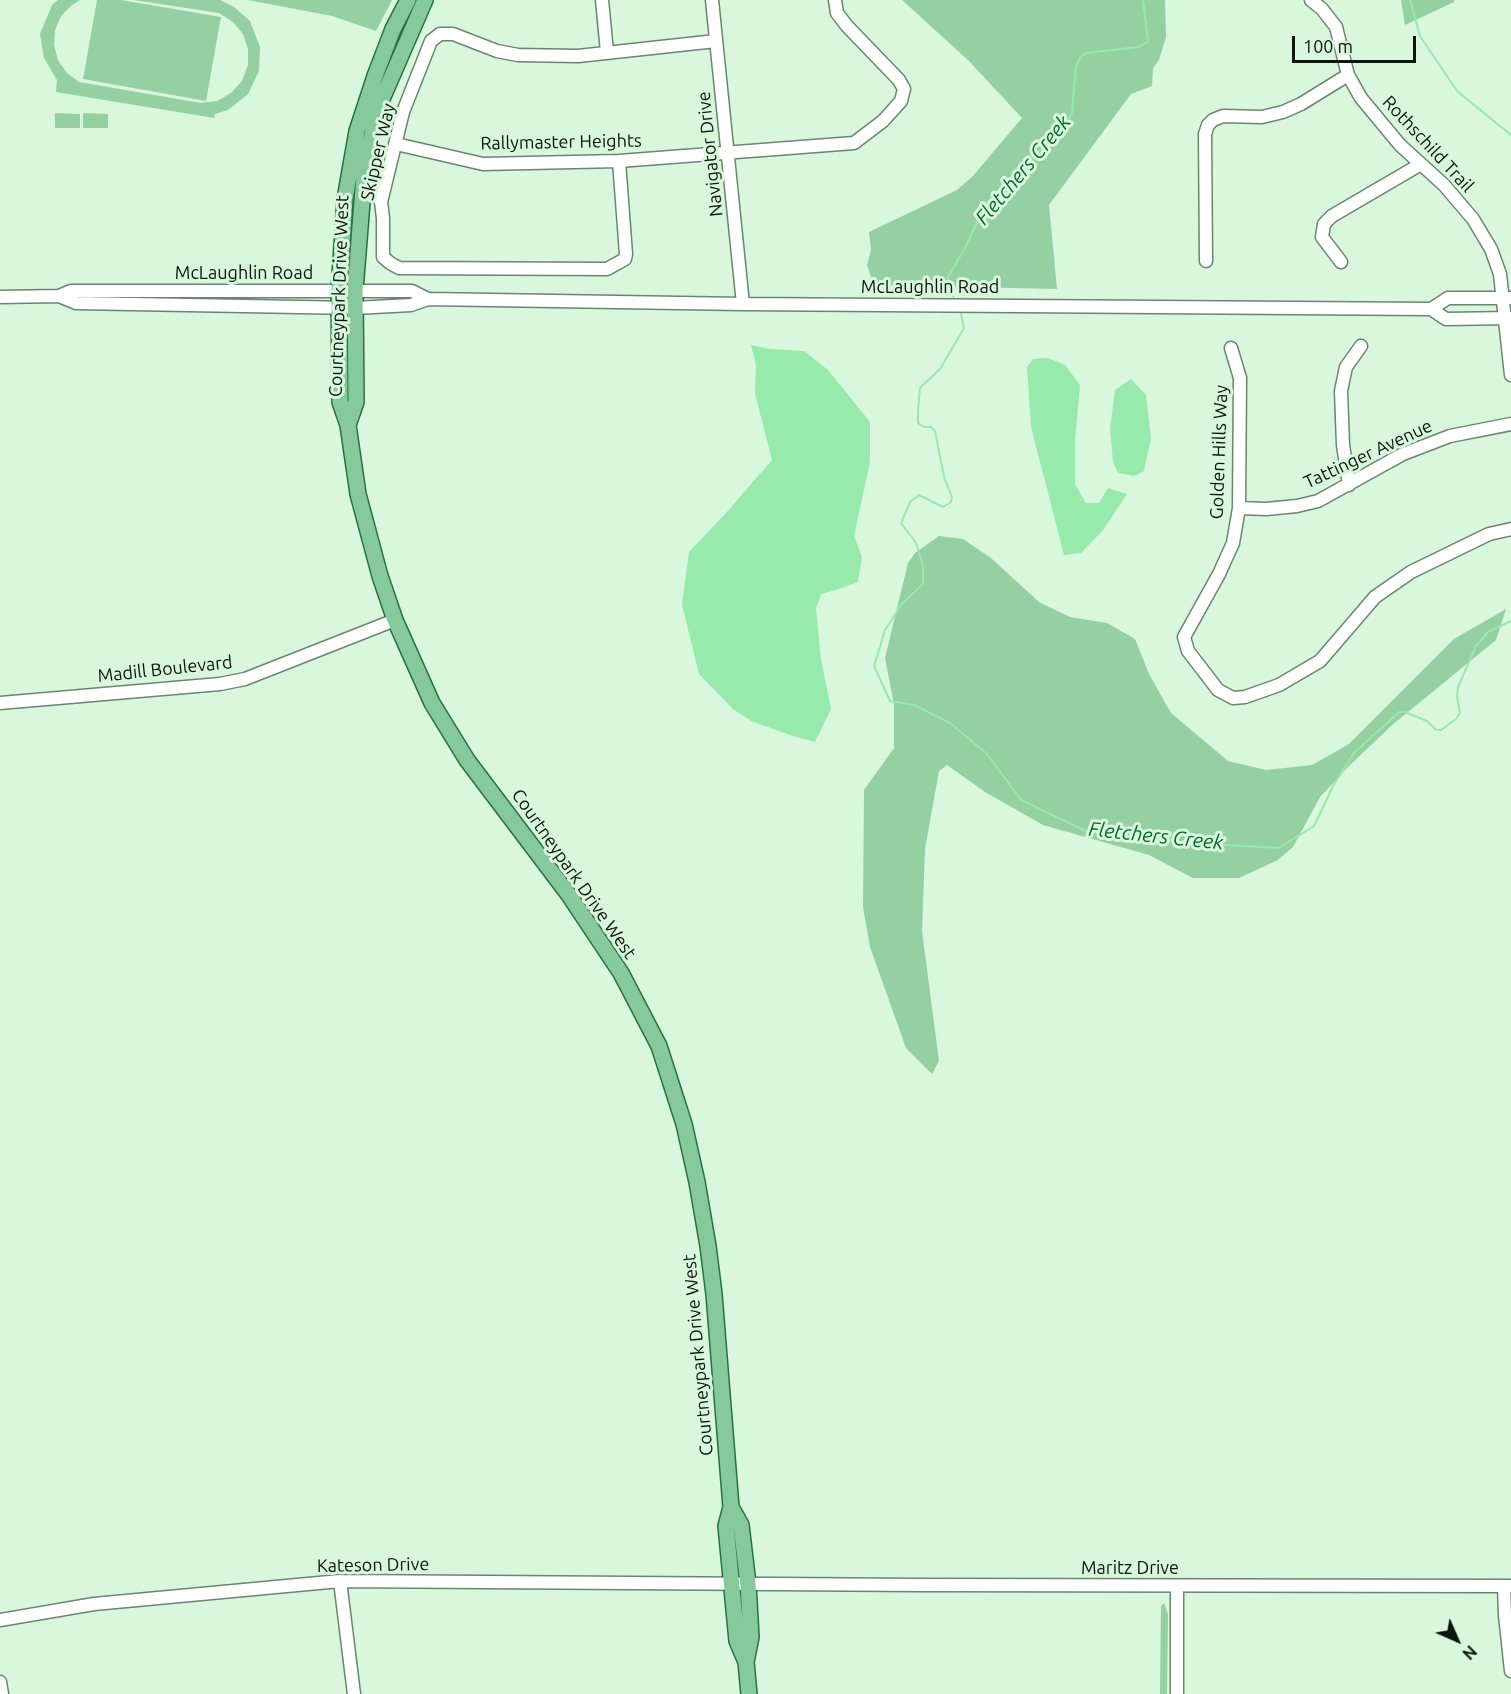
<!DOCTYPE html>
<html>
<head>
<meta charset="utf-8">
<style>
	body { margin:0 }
	#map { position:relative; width:1511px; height:1694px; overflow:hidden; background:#d8f7dd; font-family:Ubuntu,sans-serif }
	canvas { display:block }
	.north { position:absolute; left:1427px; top:1610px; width:60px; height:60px; -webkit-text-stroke:4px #d8f7dd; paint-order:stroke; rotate:135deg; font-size:16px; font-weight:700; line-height:24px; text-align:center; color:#0b160d }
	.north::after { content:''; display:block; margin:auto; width:21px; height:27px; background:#0b160d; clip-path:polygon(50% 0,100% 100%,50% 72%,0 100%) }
	.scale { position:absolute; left:1292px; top:36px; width:124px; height:27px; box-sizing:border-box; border:3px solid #0b160d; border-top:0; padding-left:8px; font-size:18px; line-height:21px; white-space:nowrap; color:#0b160d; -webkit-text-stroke:4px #d8f7dd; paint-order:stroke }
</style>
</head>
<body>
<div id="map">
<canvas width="1511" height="1694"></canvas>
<div class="north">N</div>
<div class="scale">100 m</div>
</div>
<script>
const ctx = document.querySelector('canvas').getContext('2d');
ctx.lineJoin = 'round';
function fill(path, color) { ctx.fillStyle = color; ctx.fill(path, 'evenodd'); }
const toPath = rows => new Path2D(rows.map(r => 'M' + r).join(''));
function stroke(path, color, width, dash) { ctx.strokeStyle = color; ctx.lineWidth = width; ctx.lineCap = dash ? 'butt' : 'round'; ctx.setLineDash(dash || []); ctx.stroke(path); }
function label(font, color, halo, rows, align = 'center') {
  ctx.font = font + ' Ubuntu,sans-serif'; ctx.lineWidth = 6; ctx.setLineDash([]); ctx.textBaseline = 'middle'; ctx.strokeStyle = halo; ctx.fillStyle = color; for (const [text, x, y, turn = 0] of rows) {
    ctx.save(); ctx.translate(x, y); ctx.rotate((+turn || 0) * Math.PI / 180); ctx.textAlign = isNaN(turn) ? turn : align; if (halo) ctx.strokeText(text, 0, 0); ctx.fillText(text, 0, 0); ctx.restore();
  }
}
const green = toPath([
	[58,0,80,0,72,5,61,16,55,30,54,45,58,60,67,73,79,82,201,103,217,101,231,93,242,81,248,65,248,49,243,34,233,22,219,13,134,0,220,0,234,7,250,21,260,47,259,71,248,94,228,110,215,114,214,118,56,92,57,80,44,58,40,34,52,5],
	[97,0,121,0,221,17,206,101,83,79],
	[248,0,392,0,376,31,332,16],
	[902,0,1165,0,1166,37,1159,60,1153,68,1152,86,1131,94,1049,205,1057,289,874,285,867,265,871,250,869,232,957,190,972,177,1022,118,969,61],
	[1401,0,1454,0,1454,2,1405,25],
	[55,113,80,114,80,128,55,128],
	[83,113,108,114,108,128,83,128],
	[939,536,963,539,991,558,1039,602,1070,617,1107,623,1135,639,1149,674,1171,713,1228,761,1266,770,1312,765,1349,744,1454,639,1506,609,1496,640,1392,725,1347,768,1320,797,1293,847,1278,860,1239,878,1193,878,1149,855,1043,825,985,792,947,765,939,771,925,849,922,931,939,1061,932,1074,906,1048,870,947,863,907,864,790,894,748,894,705,885,658,908,563,915,553],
	[1164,1603,1168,1614,1167,1694,1160,1694,1161,1606]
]);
const water = toPath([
	[751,345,770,349,804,351,828,370,870,422,870,462,854,536,862,557,858,582,836,590,821,594,816,608,821,659,831,709,815,742,793,736,751,721,733,709,699,674,682,605,689,552,725,514,772,460,755,394,756,365],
	[1048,358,1065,365,1080,385,1075,442,1075,484,1086,503,1099,503,1108,488,1127,494,1103,530,1081,553,1064,555,1031,427,1027,367,1033,359],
	[1131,379,1146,395,1151,438,1144,471,1134,476,1118,473,1113,462,1110,429,1115,390]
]);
const stream = toPath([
	[1410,0,1420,36,1457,91,1511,135],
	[955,300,948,285,948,277,965,248,980,216,1003,186,1065,126,1072,113,1076,67,1081,56,1087,53,1138,47,1148,42,1143,0],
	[960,310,964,328,940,369,920,388,918,411,918,423,924,427,931,427,935,431,944,477,952,497,951,502,943,507,919,495,910,502,901,523,916,543,923,565,923,584,902,604,885,630,874,666,890,701,914,705,950,723,987,754,1021,800,1086,831,1189,843,1279,848,1314,826,1333,786,1354,753,1399,712,1405,712,1427,721,1436,730,1441,730,1456,719,1460,713,1457,696,1458,687,1476,646,1488,632,1511,621]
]);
const minor = toPath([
	[602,0,607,52],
	[712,0,743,304],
	[1311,0,1322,9,1336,27,1348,75,1361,98,1400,145,1444,185,1473,219,1491,249,1500,274,1511,375],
	[396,144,483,164,619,161,854,143,883,121,901,101,904,89,899,80,847,26,837,13,835,0],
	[619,161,626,254,625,259,607,269,399,268,390,263,383,257,383,218,381,202,403,112,431,41,440,34,453,34,497,51,518,55,578,56,716,41],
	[1206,261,1205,134,1208,125,1213,120,1223,116,1262,117,1283,112,1301,104,1348,75],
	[1341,262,1322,237,1324,224,1332,216,1421,164],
	[59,296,71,291,412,291,428,299],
	[0,297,59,296,76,303,355,308,411,305,428,299,743,304,1431,309,1448,298,1511,298],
	[1431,309,1446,319,1511,318],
	[1231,348,1240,378,1239,508,1233,543,1219,574,1184,637,1188,651,1218,690,1233,698,1245,697,1279,685,1320,661,1375,597,1411,572,1489,534,1511,529],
	[1349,485,1343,445,1341,391,1346,367,1361,346],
	[1239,508,1266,509,1297,506,1318,501,1403,454,1450,436,1511,424],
	[0,703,220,684,245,679,395,620],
	[340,1581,354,1694],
	[1504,1586,1505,1615,1511,1671],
	[0,1620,94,1604,340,1581,920,1585,1511,1586],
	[0,1682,2,1694],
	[1177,1694,1177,1586]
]);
const major = toPath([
	[408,0,393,29,375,76,357,131,345,199,339,291,340,402,348,425,358,494,380,576,395,620,432,703,467,760,569,895,621,973,659,1046,684,1124,697,1182,708,1246,714,1294,731,1507,726,1526,737,1641,746,1662],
	[348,425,356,402,355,291,365,164,379,106,425,0],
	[731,1507,741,1525,748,1584,751,1637,746,1662,749,1694]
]);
const streetNames = [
	["Rallymaster Heights",561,142,-1],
	["Rothschild Trail",1428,144,47],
	["Skipper Way",378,152,-77],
	["Navigator Drive",710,154,-96],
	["McLaughlin Road",244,273],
	["McLaughlin Road",930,287],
	["Courtneypark Drive West",339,296,-88],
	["Golden Hills Way",1219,452,-88],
	["Tattinger Avenue",1368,454,-25],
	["Madill Boulevard",165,669,-6],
	["Courtneypark Drive West",574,874,55],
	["Courtneypark Drive West",698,1355,-95],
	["Kateson Drive",373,1565,-1],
	["Maritz Drive",1130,1568]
];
const waterNames = [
	["Fletchers Creek",1023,170,-50],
	["Fletchers Creek",1156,836,6]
];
fill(green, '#94d0a1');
fill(water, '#97eaab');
stroke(stream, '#97eaab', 2);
stroke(minor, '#6a866f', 15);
stroke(major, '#277340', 18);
stroke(minor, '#fff', 12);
stroke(major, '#86c99d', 15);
label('18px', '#0b160d', '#d8f7dd', streetNames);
label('italic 20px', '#03662e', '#d8f7dd', waterNames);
</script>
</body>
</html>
